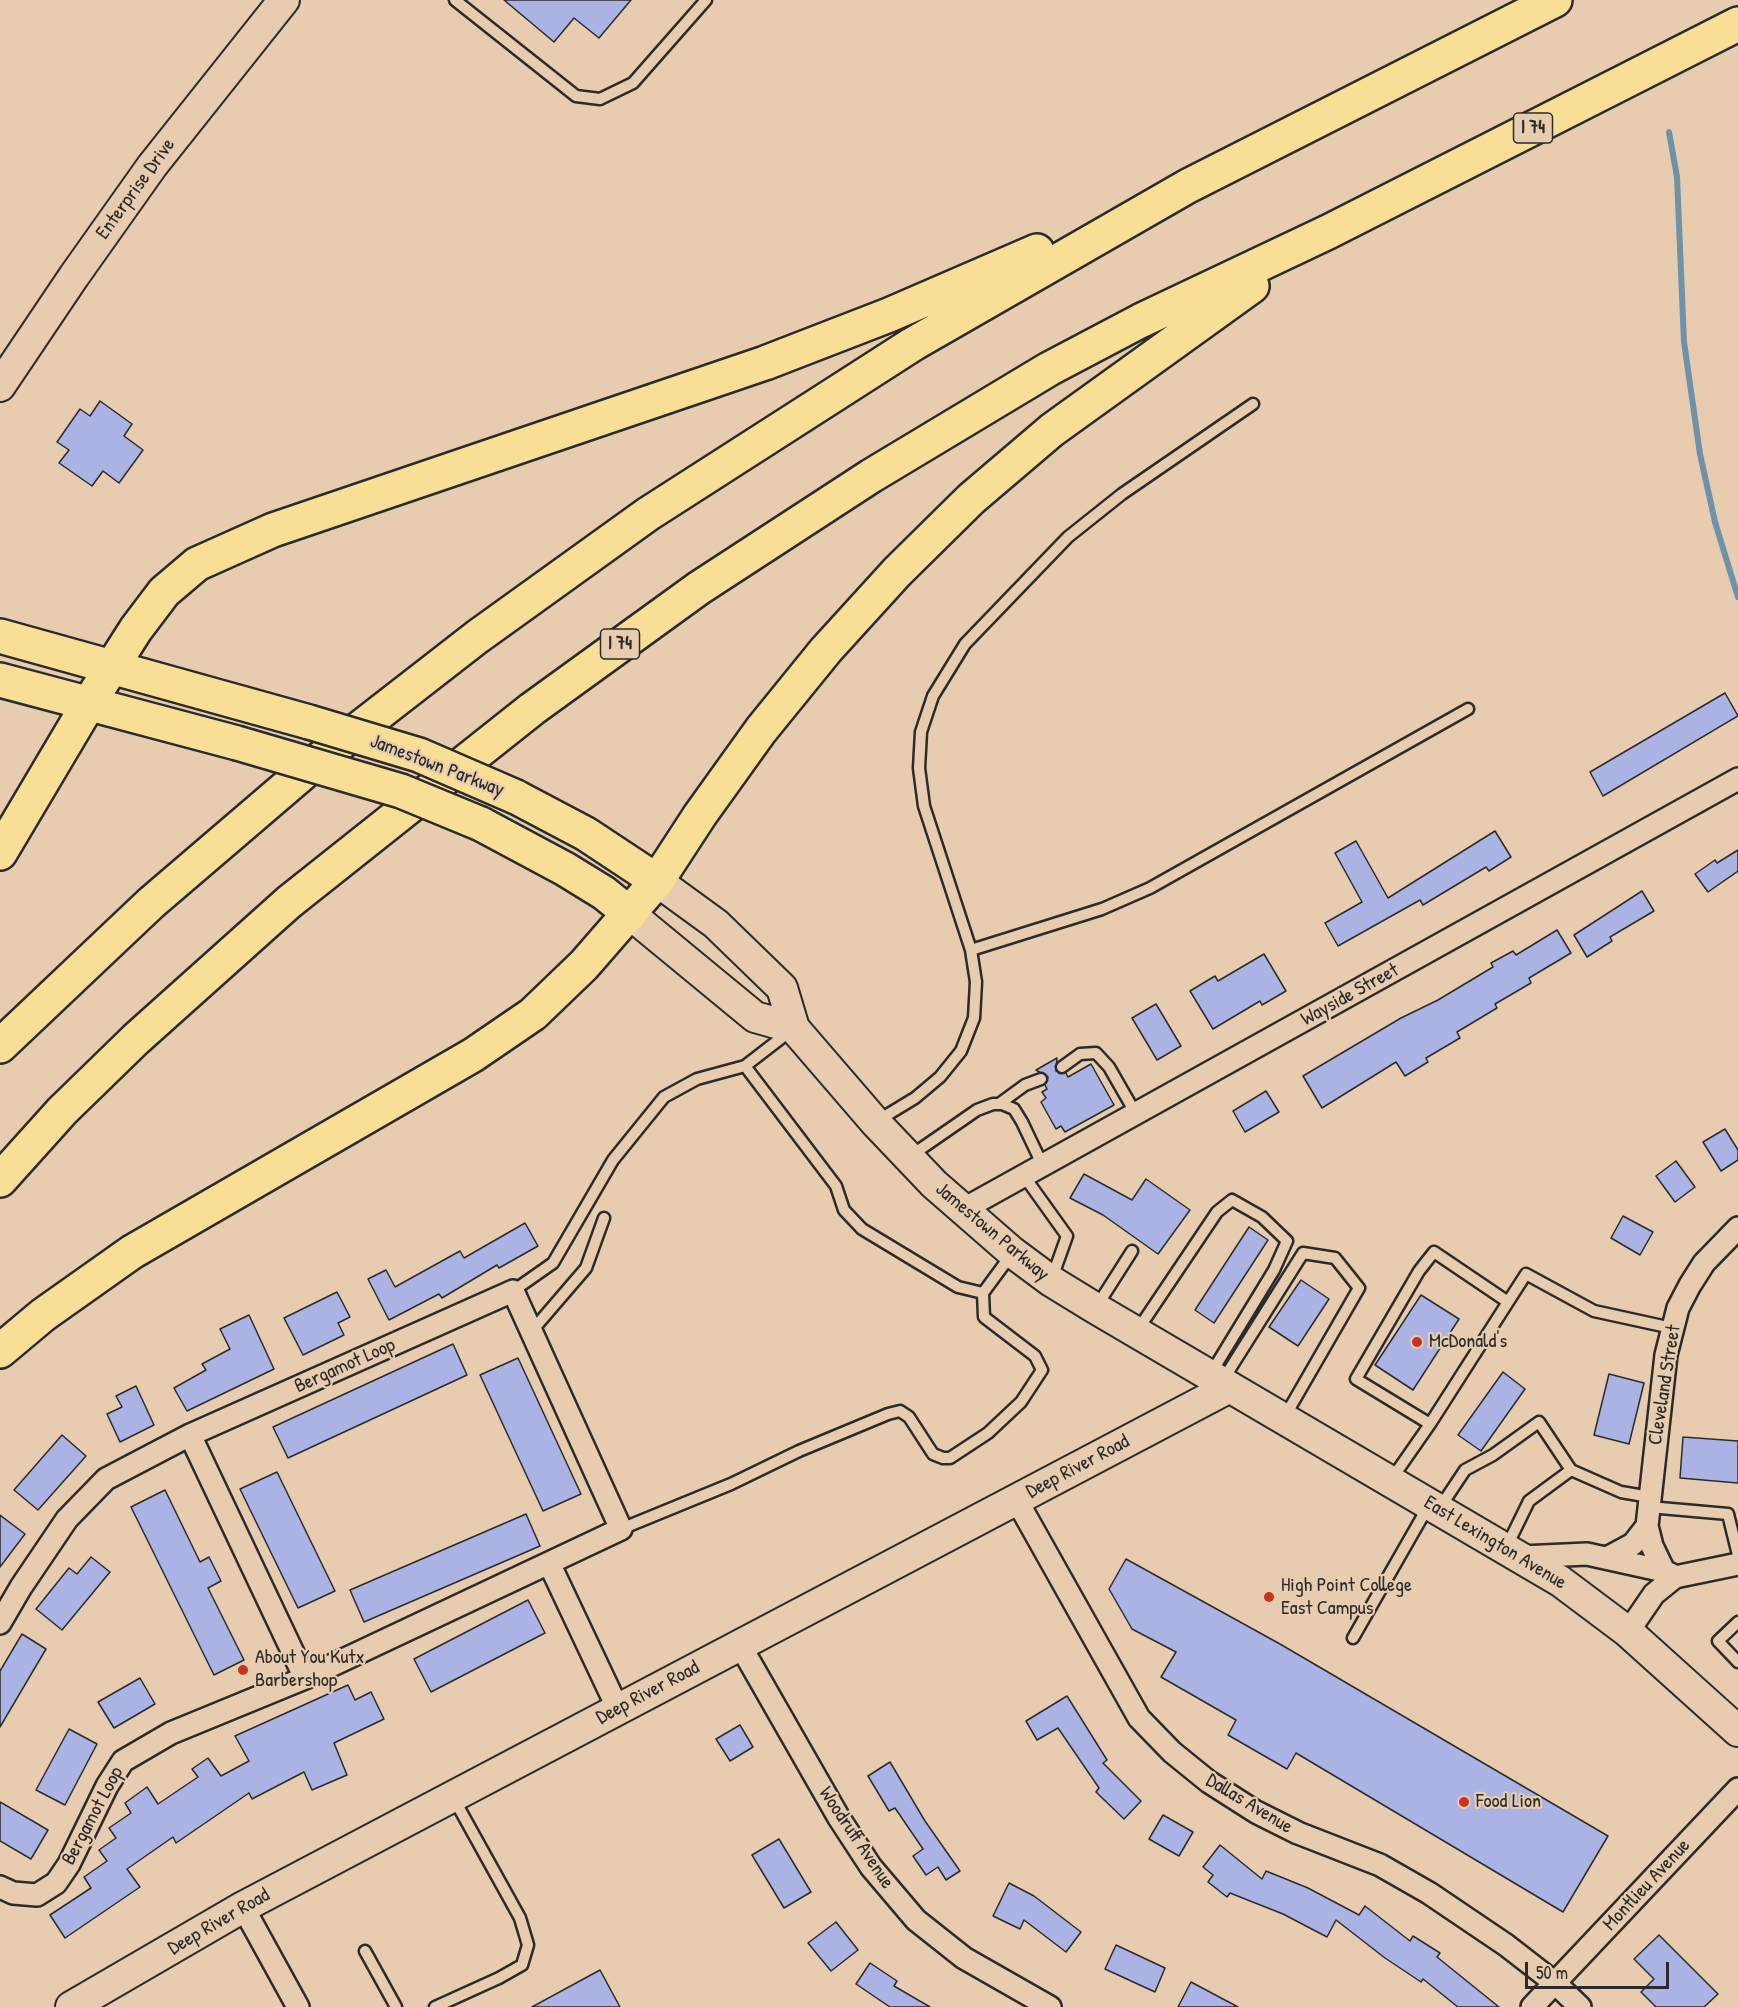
<!DOCTYPE html>
<html>
<head>
<meta charset="utf-8">
<style>
	body { margin:0 }
	#map { position:relative; width:1738px; height:2007px; overflow:hidden; background:#e7ccaf; font-family:"Patrick Hand",sans-serif }
	canvas { display:block }
	.scale { position:absolute; left:1525px; top:1962px; width:144px; height:27px; box-sizing:border-box; border:3px solid #2b2b2b; border-top:0; padding-left:8px; font-size:18px; line-height:21px; white-space:nowrap; color:#2b2b2b; -webkit-text-stroke:4px #e7ccaf; paint-order:stroke }
</style>
</head>
<body>
<div id="map">
<canvas width="1738" height="2007"></canvas>
<div class="scale">50 m</div>
</div>
<script>
const ctx = document.querySelector('canvas').getContext('2d');
ctx.lineJoin = 'round';
const toPath = rows => new Path2D(rows.map(r => 'M' + r).join(''));
function stroke(path, color, width, dash) { ctx.strokeStyle = color; ctx.lineWidth = width; ctx.lineCap = dash ? 'butt' : 'round'; ctx.setLineDash(dash || []); ctx.stroke(path); }
function fill(path, color) { ctx.fillStyle = color; ctx.fill(path, 'evenodd'); }
function label(font, color, halo, rows, align = 'center') {
  ctx.font = font + ' "Patrick Hand",sans-serif'; ctx.lineWidth = 4.5; ctx.setLineDash([]); ctx.textBaseline = 'middle'; ctx.strokeStyle = halo; ctx.fillStyle = color; for (const [text, x, y, turn = 0] of rows) {
    ctx.save(); ctx.translate(x, y); ctx.rotate((+turn || 0) * Math.PI / 180); ctx.textAlign = isNaN(turn) ? turn : align; if (halo) ctx.strokeText(text, 0, 0); ctx.fillText(text, 0, 0); ctx.restore();
  }
}
const stream = toPath([
	[1669,132,1677,177,1684,342,1700,454,1715,522,1738,597]
]);
const building = toPath([
	[504,0,631,0,599,38,574,18,554,42,504,0],
	[100,401,132,424,124,436,143,450,119,483,103,471,92,486,59,463,69,450,57,442,80,409,90,416,100,401],
	[1725,693,1738,716,1603,796,1590,772,1725,693],
	[1495,831,1511,857,1489,871,1486,867,1423,905,1420,900,1338,946,1325,923,1362,902,1335,853,1356,841,1388,898,1495,831],
	[1738,850,1738,871,1708,892,1695,874,1715,860,1717,863,1738,850],
	[1642,891,1654,911,1610,937,1612,941,1587,957,1574,935,1642,891],
	[1557,930,1571,953,1529,978,1531,983,1495,1004,1497,1008,1457,1032,1460,1038,1426,1058,1428,1062,1405,1076,1396,1062,1322,1108,1303,1076,1401,1018,1438,1000,1493,967,1491,963,1513,951,1516,955,1557,930],
	[1264,954,1286,991,1262,1005,1260,1001,1213,1029,1190,991,1215,976,1218,981,1264,954],
	[1156,1004,1181,1046,1157,1060,1132,1018,1156,1004],
	[1057,1058,1056,1071,1066,1073,1068,1077,1091,1064,1114,1105,1065,1132,1061,1126,1056,1129,1041,1102,1046,1098,1042,1092,1047,1089,1045,1085,1048,1077,1036,1070,1057,1058],
	[1266,1091,1279,1112,1245,1132,1233,1111,1266,1091],
	[1725,1129,1738,1150,1738,1160,1721,1171,1703,1142,1725,1129],
	[1676,1161,1695,1187,1675,1202,1656,1176,1676,1161],
	[1084,1174,1132,1200,1146,1179,1190,1210,1158,1254,1103,1215,1070,1198,1084,1174],
	[1623,1216,1653,1232,1640,1255,1611,1238,1623,1216],
	[525,1223,538,1246,499,1268,497,1265,442,1298,439,1294,389,1320,368,1279,386,1270,395,1287,460,1251,464,1258,525,1223],
	[1249,1227,1268,1240,1214,1323,1195,1310,1249,1227],
	[1301,1280,1329,1299,1298,1346,1269,1327,1301,1280],
	[337,1292,350,1317,338,1323,344,1335,303,1355,284,1318,337,1292],
	[1421,1295,1459,1319,1413,1390,1375,1365,1421,1295],
	[249,1315,274,1369,187,1411,174,1388,206,1370,202,1364,230,1349,220,1329,249,1315],
	[453,1344,467,1375,288,1458,273,1427,453,1344],
	[518,1358,581,1494,543,1511,480,1375,518,1358],
	[1503,1372,1525,1389,1481,1451,1458,1435,1503,1372],
	[1609,1374,1644,1383,1629,1444,1594,1435,1609,1374],
	[136,1386,154,1425,120,1442,107,1414,122,1407,116,1396,136,1386],
	[62,1435,86,1456,38,1510,14,1490,62,1435],
	[1683,1437,1738,1441,1738,1483,1680,1478,1683,1437],
	[277,1472,335,1591,298,1608,240,1489,277,1472],
	[165,1490,200,1562,209,1557,221,1581,208,1588,244,1660,214,1675,131,1507,165,1490],
	[526,1514,540,1546,364,1622,350,1590,526,1514],
	[0,1515,25,1534,0,1567,0,1515],
	[91,1557,110,1572,62,1630,36,1609,69,1568,77,1574,91,1557],
	[1126,1559,1280,1644,1608,1836,1563,1912,1296,1753,1287,1769,1228,1735,1236,1720,1161,1677,1176,1652,1132,1629,1109,1589,1126,1559],
	[528,1600,545,1633,431,1692,414,1659,528,1600],
	[22,1634,46,1649,0,1727,0,1671,22,1634],
	[140,1678,155,1704,114,1728,98,1702,140,1678],
	[348,1685,355,1700,371,1692,384,1719,334,1743,347,1775,312,1790,304,1772,252,1799,249,1793,176,1843,173,1837,127,1869,140,1887,65,1938,50,1915,91,1888,84,1877,107,1861,99,1850,116,1838,109,1828,131,1813,125,1803,147,1787,158,1804,198,1777,192,1769,208,1758,221,1776,249,1761,235,1736,348,1685],
	[1067,1696,1107,1760,1103,1763,1141,1801,1124,1819,1096,1792,1099,1788,1058,1728,1037,1740,1026,1721,1067,1696],
	[740,1725,753,1747,730,1761,716,1739,740,1725],
	[69,1729,97,1744,65,1805,36,1790,69,1729],
	[890,1762,925,1821,960,1871,946,1880,938,1867,926,1875,913,1856,923,1849,895,1808,889,1811,868,1776,890,1762],
	[0,1802,48,1830,31,1859,0,1841,0,1802],
	[1163,1815,1193,1832,1179,1856,1149,1839,1163,1815],
	[779,1839,811,1892,784,1908,752,1855,779,1839],
	[1220,1845,1262,1879,1266,1871,1308,1888,1359,1915,1365,1906,1410,1941,1413,1936,1440,1953,1437,1957,1499,2007,1458,2007,1423,1979,1421,1982,1385,1958,1336,1920,1327,1937,1283,1914,1230,1893,1227,1897,1208,1882,1213,1875,1203,1867,1220,1845],
	[1009,1883,1034,1896,1081,1932,1066,1952,1024,1920,1020,1929,993,1916,1009,1883],
	[836,1922,858,1950,831,1971,808,1943,836,1922],
	[1659,1935,1718,1994,1704,2007,1656,2007,1641,1992,1654,1979,1634,1959,1659,1935],
	[1116,1945,1165,1968,1155,1992,1105,1969,1116,1945],
	[870,1963,897,1981,894,1986,930,2007,890,2007,856,1984,870,1963],
	[600,1970,620,2007,532,2007,600,1970],
	[1191,1982,1238,2007,1178,2007,1191,1982]
]);
const lane = toPath([
	[455,0,576,96,600,99,633,83,706,0],
	[971,950,1102,909,1150,888,1468,709],
	[745,1066,836,1186,844,1210,862,1229,958,1287,983,1293],
	[1062,1067,1080,1054,1096,1053,1109,1067,1136,1114],
	[999,1104,1025,1085,1041,1079],
	[877,1121,915,1098,940,1077,961,1051,974,1018,976,982,971,950,924,806,919,768,921,732,933,696,965,644,1068,537,1122,494,1253,404],
	[909,1157,977,1110,993,1104,1002,1104,1014,1109,1022,1122,1043,1166],
	[1024,1176,1067,1236,1052,1278],
	[513,1291,553,1263,613,1160,664,1097,697,1079,745,1066,789,1032],
	[1508,1302,1526,1274,1594,1311,1672,1328],
	[1097,1306,1132,1251],
	[1137,1331,1217,1212,1232,1200,1262,1217,1287,1241,1274,1270,1210,1375],
	[531,1332,586,1268,604,1218],
	[1223,1380,1303,1253,1335,1258,1359,1288,1284,1418],
	[1571,1470,1621,1492,1650,1497],
	[1391,1480,1430,1424,1508,1302,1434,1252,1419,1271,1356,1379,1430,1424],
	[1649,1507,1728,1514,1738,1555],
	[1439,1509,1465,1470,1493,1455,1539,1422,1571,1470,1529,1501,1506,1548],
	[621,1529,731,1484,799,1451,888,1414,900,1411,909,1417,933,1454,943,1458,950,1458,988,1433,1021,1402,1042,1370,1035,1356,984,1317,983,1293,1011,1255],
	[1738,1622,1718,1641,1738,1662],
	[1353,1638,1429,1505],
	[365,1951,396,2007],
	[435,2007,499,1978,522,1965,528,1945,520,1918,454,1799]
]);
const street = toPath([
	[962,1210,1738,779],
	[190,1435,305,1678],
	[1016,1499,1139,1718,1172,1752,1209,1782,1256,1812,1298,1833,1380,1865,1429,1893,1506,1945,1555,1983,1580,2007],
	[1521,1557,1587,1554,1664,1571,1672,1575],
	[1607,1558,1633,1544,1647,1526],
	[549,1563,618,1709],
	[1664,1571,1652,1546,1647,1526,1666,1355,1678,1308,1690,1285,1704,1263,1738,1228],
	[0,1623,21,1587,67,1519,106,1479,190,1435,513,1291,621,1529,305,1678,171,1733,123,1761,107,1786,69,1864,56,1883,37,1895,13,1893,0,1887],
	[1628,1632,1654,1594,1675,1577,1738,1564],
	[740,1645,839,1818,871,1867,916,1920,964,1958,1050,2007],
	[243,1907,298,2007],
	[1532,2007,1738,1789]
]);
const secondary = toPath([
	[0,386,74,276,152,166,284,0],
	[657,881,716,924,782,988,794,1028,875,1122,934,1184,1012,1252,1051,1281,1095,1308,1560,1581,1628,1632,1738,1731],
	[630,914,755,1017,794,1028],
	[71,2007,243,1907,1230,1387]
]);
const primary = toPath([
	[0,636,309,722],
	[0,680,237,743],
	[516,797,586,834,657,881],
	[481,824,565,869,604,893,630,914]
]);
const highway = toPath([
	[0,853,89,703,136,629,164,592,197,564,273,530,765,363,889,315,1037,251],
	[0,1046,151,903,311,766,477,637,648,514,913,344,1188,186,1555,0],
	[0,1180,62,1111,136,1039,289,902,532,709,699,588,871,476,1049,369,1140,321,1328,232,1738,24],
	[0,1351,43,1315,132,1252,473,1055,533,1014,584,965,657,881,700,815,761,730,826,650,897,572,971,499,1052,430,1252,286]
]);
const primaryBridge = toPath([
	[309,722,419,755,516,797],
	[237,743,401,791,481,824]
]);
const markers = [
	[1417,1342,6,"#c8321e"],
	[1269,1597,6,"#c8321e"],
	[243,1670,6,"#c8321e"],
	[1464,1802,6,"#c8321e"]
];
const shields = [
	[1533,128,39],
	[620,644,39]
];
const shieldNames = [
	["I 74",1533,128],
	["I 74",620,644]
];
const streetNames = [
	["Enterprise Drive",136,189,-54],
	["Jamestown Parkway",437,766,21],
	["Wayside Street",1350,995,-29],
	["Jamestown Parkway",992,1232,40],
	["Bergamot Loop",345,1366,-24],
	["Cleveland Street",1665,1385,-81],
	["Deep River Road",1078,1467,-28],
	["East Lexington Avenue",1495,1543,31],
	["Deep River Road",648,1693,-28],
	["Dallas Avenue",1249,1804,31],
	["Bergamot Loop",93,1816,-62],
	["Woodruff Avenue",856,1838,56],
	["Montlieu Avenue",1647,1885,-47],
	["Deep River Road",219,1922,-30]
];
const poiNames = [
	["McDonald's",1429,1342],
	["High Point College",1281,1586],
	["East Campus",1281,1609],
	["About You Kutx",255,1658],
	["Barbershop",255,1681],
	["Food Lion",1476,1802]
];
stroke(stream, '#6e92a8', 6);
fill(building, '#aab3e3');
stroke(building, '#2b2b2b', 1.5);
stroke(lane, '#2b2b2b', 15);
stroke(street, '#2b2b2b', 26);
stroke(secondary, '#2b2b2b', 34);
stroke(primary, '#2b2b2b', 38);
stroke(highway, '#2b2b2b', 38);
stroke(lane, '#e7ccaf', 10);
stroke(street, '#e7ccaf', 21);
stroke(secondary, '#e7ccaf', 30);
stroke(primary, '#f9df96', 33);
stroke(highway, '#f9df96', 33);
stroke(primaryBridge, '#2b2b2b', 38, []);
stroke(primaryBridge, '#f9df96', 33);
for (const [x, y, r, color] of markers) { const dot = new Path2D(); dot.arc(x, y, r, 0, 2 * Math.PI); ctx.fillStyle = color; ctx.fill(dot); stroke(dot, '#e7ccaf', 2); }
for (const [x, y, w] of shields) { const box = new Path2D(); box.roundRect(x - w / 2, y - 15, w, 30, 4.5); ctx.fillStyle = '#e7ccaf'; ctx.fill(box); stroke(box, '#2b2b2b', 1.5); }
label('bold 18px', '#2b2b2b', null, shieldNames);
label('20px', '#2b2b2b', '#e7ccaf', streetNames);
label('20px', '#2b2b2b', '#e7ccaf', poiNames, 'left');
</script>
</body>
</html>
